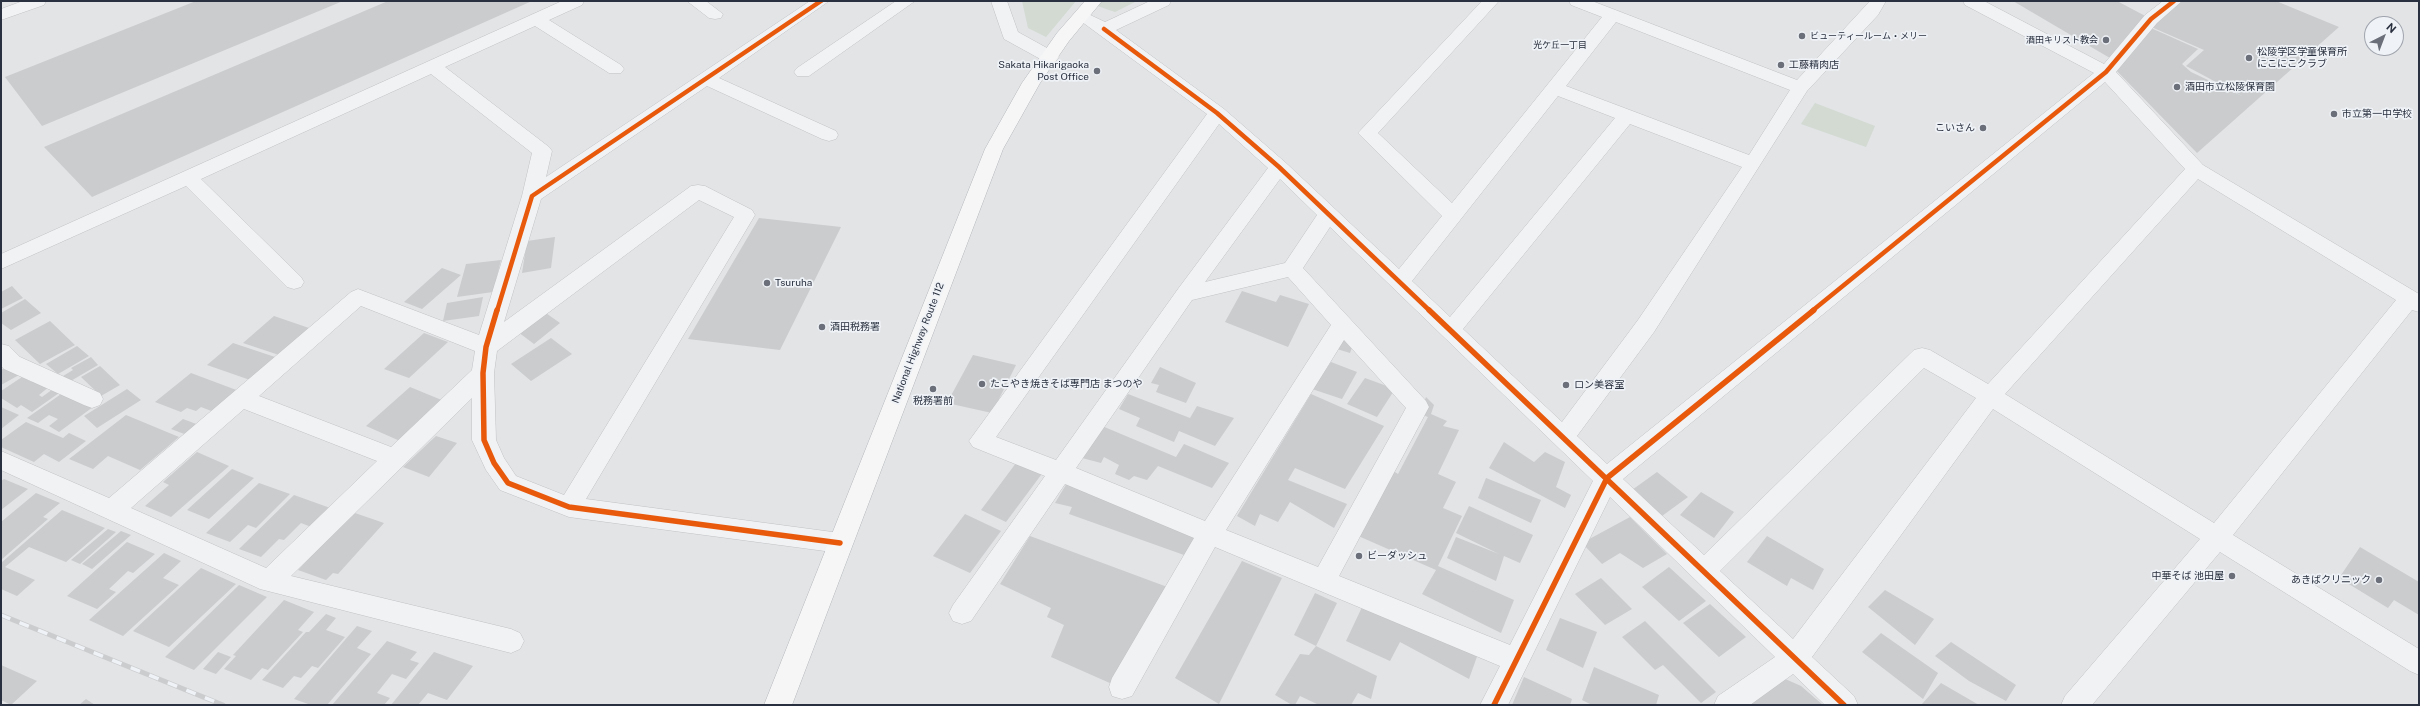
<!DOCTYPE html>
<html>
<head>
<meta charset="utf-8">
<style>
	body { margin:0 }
	#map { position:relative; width:2420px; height:706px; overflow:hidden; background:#e2e4e6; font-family:"Public Sans",sans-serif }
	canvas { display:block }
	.frame { position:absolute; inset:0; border:2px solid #29303f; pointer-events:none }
	.north { position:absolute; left:2364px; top:16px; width:40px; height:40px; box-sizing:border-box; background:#eff2f6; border:1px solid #a0a4ad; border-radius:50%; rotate:42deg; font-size:11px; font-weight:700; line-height:16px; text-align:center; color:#29303f }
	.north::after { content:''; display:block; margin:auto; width:14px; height:18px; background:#6a6f79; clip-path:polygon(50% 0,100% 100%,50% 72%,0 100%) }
</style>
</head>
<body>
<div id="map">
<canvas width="2420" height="706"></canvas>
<div class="frame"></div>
<div class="north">N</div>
</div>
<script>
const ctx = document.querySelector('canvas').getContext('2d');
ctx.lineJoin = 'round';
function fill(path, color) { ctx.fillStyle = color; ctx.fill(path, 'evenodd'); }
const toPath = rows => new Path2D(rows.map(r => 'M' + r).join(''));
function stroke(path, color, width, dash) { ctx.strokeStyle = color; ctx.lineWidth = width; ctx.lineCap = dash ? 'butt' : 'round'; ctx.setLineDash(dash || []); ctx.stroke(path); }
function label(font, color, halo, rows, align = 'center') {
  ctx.font = font + ' "Public Sans","Noto Sans JP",sans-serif'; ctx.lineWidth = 3.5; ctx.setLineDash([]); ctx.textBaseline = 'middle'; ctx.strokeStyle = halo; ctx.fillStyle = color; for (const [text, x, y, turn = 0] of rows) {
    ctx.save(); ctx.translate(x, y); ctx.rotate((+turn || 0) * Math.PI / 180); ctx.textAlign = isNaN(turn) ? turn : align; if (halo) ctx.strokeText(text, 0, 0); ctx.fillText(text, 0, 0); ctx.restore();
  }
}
const green = toPath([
	[1022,1,1076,1,1046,37,1028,28],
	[1083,1,1137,1,1115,12],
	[1815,103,1875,126,1866,147,1801,124]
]);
const building = toPath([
	[196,1,343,1,42,126,5,77],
	[388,1,532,1,92,197,44,147],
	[2013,1,2117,1,2151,19,2115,61],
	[2178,1,2276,1,2339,27,2197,153,2111,65,2151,28,2198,49,2182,64,2191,72,2244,97,2186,66,2204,50,2149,26],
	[759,218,841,227,780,350,688,339],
	[555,237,551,268,522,273,527,241],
	[501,260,493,292,457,297,466,264],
	[442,268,461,275,422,309,404,302],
	[12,286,23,298,1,309,1,292],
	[1242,291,1276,302,1280,295,1309,304,1288,347,1225,322],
	[483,297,479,316,443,321,447,303],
	[25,299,41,313,11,330,1,323,1,313],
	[543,311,560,323,534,344,518,332],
	[274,316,309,328,279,355,243,343],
	[50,321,75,345,40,364,15,340],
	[424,333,448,342,409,378,384,369],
	[551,338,572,354,531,381,511,364],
	[1343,339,1354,342,1350,353,1337,349],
	[233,343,278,358,253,381,207,365],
	[77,346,89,356,58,374,46,364],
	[973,355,1016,365,992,413,947,403],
	[91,357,98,365,69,382,63,376,73,370,71,368],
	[1331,362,1357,372,1342,399,1312,389],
	[9,366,19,375,1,385,1,370],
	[100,366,120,385,101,396,81,377],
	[1160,367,1196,383,1186,403,1156,392,1159,385,1151,383],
	[191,373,239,391,214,412,201,407,196,411,187,408,181,412,155,402],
	[22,377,32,382,37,379,50,386,39,395,42,397,53,389,59,393,32,412,21,405,17,408,1,398,1,391],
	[1365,378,1395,389,1377,417,1347,404],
	[410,387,444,401,400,441,366,426],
	[127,389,141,400,97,428,84,416],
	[64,392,93,407,59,432,49,426,58,419,49,415,38,423,27,418],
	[1128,394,1190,418,1197,406,1234,418,1215,446,1179,431,1174,442,1136,426,1140,418,1119,409],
	[1311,394,1384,426,1345,489,1295,468,1288,480,1347,504,1334,528,1290,502,1278,522,1260,514,1255,526,1237,516],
	[1426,397,1434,405,1431,414,1447,421,1443,426,1459,430,1438,474,1456,482,1443,508,1462,516,1438,566,1514,600,1501,633,1422,594,1436,570,1356,535,1390,469,1398,474,1428,417,1420,414],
	[1,407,19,415,1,429],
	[126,415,179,437,140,470,108,456,93,469,69,459],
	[183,419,199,425,187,435,171,429],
	[26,422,63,438,69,433,86,441,59,462,44,454,34,462,1,447,1,440],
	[1102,426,1176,457,1184,444,1229,463,1212,488,1158,466,1147,480,1134,476,1129,480,1115,474,1119,465,1104,457,1101,463,1082,458],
	[436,436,457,443,429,477,403,467],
	[1504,442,1534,462,1545,452,1565,462,1556,487,1571,495,1565,508,1489,468],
	[197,452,229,466,171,517,145,506,169,485,163,482],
	[1016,463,1044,471,1006,522,981,510],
	[232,469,254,478,209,519,187,510],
	[1657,472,1688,497,1662,516,1632,490],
	[1486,478,1541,500,1531,523,1478,498],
	[4,479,28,489,1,510,1,481],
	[259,483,290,494,256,528,248,525,230,542,206,533],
	[1067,483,1203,535,1184,555,1069,514,1072,507,1055,503],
	[1701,492,1734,512,1714,538,1680,515],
	[36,493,60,503,43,517,48,519,1,560,1,522],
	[294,495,333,509,314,528,301,523,284,540,279,539,261,557,239,549],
	[1469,506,1533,535,1520,563,1504,556,1496,581,1447,558,1456,537,1499,554,1456,533],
	[62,510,105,528,66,562,29,547,5,567,35,580,17,596,1,589,1,563],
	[352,512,384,523,338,574,333,573,326,580,298,570],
	[965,514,1001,531,970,573,933,556],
	[1630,517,1667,554,1643,568,1620,553,1602,564,1582,543],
	[108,529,116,532,80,564,71,560],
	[121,531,131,535,92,569,82,564],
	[1030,536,1170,588,1112,684,1051,657,1064,625,1047,617,1051,608,1000,584],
	[1767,536,1824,569,1813,590,1791,578,1787,586,1747,562],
	[127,542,155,554,133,573,128,571,109,589,116,592,97,609,67,596],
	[2360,547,2419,582,2419,615,2394,600,2388,608,2339,578],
	[164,553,181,561,163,578,179,585,123,636,89,620],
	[1242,561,1282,578,1219,704,1175,678],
	[1669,567,1706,601,1679,621,1642,587],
	[201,568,236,584,169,647,133,631],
	[1601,578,1632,609,1605,625,1575,594],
	[239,585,267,597,194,670,165,657],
	[1885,590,1934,619,1915,645,1868,607],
	[1315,593,1337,603,1316,646,1294,635],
	[284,600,314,612,298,630,303,632,268,670,262,668,251,680,224,669,236,656,233,655],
	[1710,604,1746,637,1719,657,1683,623],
	[1363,605,1479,651,1469,679,1400,642,1390,661,1346,641],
	[326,614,336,618,326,630,345,637,318,668,312,666,301,678,294,676,283,688,262,680,306,632,309,632],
	[1560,618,1597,632,1583,668,1546,650],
	[1645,621,1716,692,1701,703,1663,665,1655,670,1622,637],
	[357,626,372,631,357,648,371,654,327,705,311,705,294,699],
	[1881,633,1938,673,1923,699,1862,652],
	[387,641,417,652,410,660,419,663,406,679,392,674,377,693,390,698,384,705,332,705],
	[1951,642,2016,685,2006,701,1969,681,1935,656],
	[1316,646,1377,676,1371,699,1358,693,1351,705,1319,705,1300,696,1295,705,1292,705,1275,695,1300,654,1309,655],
	[218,652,231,657,216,674,203,669],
	[434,652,473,666,447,700,428,693,418,705,391,705],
	[1,665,37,681,11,705,1,700],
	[1594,667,1659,695,1656,705,1592,705,1582,700],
	[1524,677,1572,699,1570,705,1512,705],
	[1783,678,1801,686,1823,705,1750,705],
	[1941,683,1979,705,1921,705],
	[86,699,95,705,79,705]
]);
const minor = toPath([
	[23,1,46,1,44,5,1,20,1,9,23,1],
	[562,1,584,1,582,5,549,20,621,65,624,69,621,73,609,73,535,26,445,67,549,147,552,151,546,177,810,1,829,1,719,78,836,131,838,135,836,139,829,141,822,139,707,86,541,199,504,322,691,186,698,185,705,186,752,210,755,215,586,499,840,533,849,536,852,543,849,550,840,553,569,517,500,490,486,470,472,440,472,398,291,576,511,629,520,633,524,641,520,649,511,653,260,589,1,470,1,451,109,498,351,292,358,289,479,335,522,196,532,153,431,74,201,179,301,277,304,282,301,287,294,289,287,287,186,186,1,269,1,254,562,1],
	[699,200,734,217,564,495,516,476,504,458,496,440,494,373,497,351,699,200],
	[361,306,475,351,472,370,391,447,259,396,361,306],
	[244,409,377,461,266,568,131,508,244,409],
	[687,1,706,1,723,14,721,18,715,19,709,18,687,1],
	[896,1,915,1,809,76,797,76,794,72,797,68,896,1],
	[991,1,1007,1,1018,32,1056,53,1059,57,1056,61,1044,61,1004,39,991,1],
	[1150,1,1171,1,1169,5,1116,30,1224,109,1286,163,1399,269,1442,216,1358,133,1482,1,1499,1,1378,133,1452,203,1602,17,1571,5,1569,1,1592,1,1797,80,1870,1,1886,1,1878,15,1807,91,1654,332,1577,436,1607,464,2094,73,1965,5,1963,1,1984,1,2104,64,2145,15,2163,1,2182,1,2157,23,2116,72,2203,165,2419,294,2419,312,2412,310,2233,535,2419,649,2419,675,2410,671,2220,552,2092,705,2061,705,2065,696,2200,539,1993,409,1812,657,1854,696,1858,705,1825,705,1793,674,1750,705,1714,705,1718,696,1775,657,1610,497,1508,705,1480,705,1500,666,1215,547,1132,696,1122,699,1112,696,1109,687,1112,678,1194,538,1065,484,971,621,962,624,953,621,949,613,953,605,1045,476,973,447,969,441,1207,114,1074,16,1076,12,1082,11,1105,22,1150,1],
	[1616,22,1790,90,1749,155,1566,86,1616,22],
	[2105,82,2185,169,1988,384,1930,350,1922,348,1914,350,1704,555,1623,479,2105,82],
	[1558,96,1615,118,1450,317,1412,281,1558,96],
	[1219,124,1268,168,1178,289,1056,460,996,437,1219,124],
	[1630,124,1742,167,1638,320,1562,422,1463,329,1630,124],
	[1280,179,1317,215,1285,263,1205,282,1280,179],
	[2198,179,2396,300,2214,523,2005,394,2198,179],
	[1330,227,1593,481,1510,645,1339,576,1429,407,1426,401,1303,268,1330,227],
	[1288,277,1331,325,1205,521,1076,468,1192,300,1288,277],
	[1344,340,1406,408,1318,567,1226,530,1344,340],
	[1924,368,1976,398,1793,639,1720,571,1924,368],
	[1,344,9,346,20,357,100,393,103,399,100,405,92,408,84,405,4,369,1,366,1,344]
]);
const highway = toPath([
	[1085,1,1102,1,1069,41,1040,83,1003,149,792,705,764,705,985,149,1022,83,1057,33,1085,1]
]);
const rail = toPath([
	[1,615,223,705]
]);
const cyclewayFar1 = toPath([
	[1104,29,1217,113,1279,167,1430,311],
	[497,311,532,196,821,1],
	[1812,311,2106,72,2151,19,2174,1]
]);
const cycleway = toPath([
	[497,310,486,347,483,373,484,440,494,463,508,483,569,507,840,543],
	[1429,310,1844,705],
	[1494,705,1607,478,1814,310]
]);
const markers = [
	[1802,36,4,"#6a6f79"],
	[2106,40,4,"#6a6f79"],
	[2249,58,4,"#6a6f79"],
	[1781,65,4,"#6a6f79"],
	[1097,71,4,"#6a6f79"],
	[2177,87,4,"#6a6f79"],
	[2334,114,4,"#6a6f79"],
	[1983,128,4,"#6a6f79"],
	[767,283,4,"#6a6f79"],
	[822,327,4,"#6a6f79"],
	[982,384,4,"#6a6f79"],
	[1566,385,4,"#6a6f79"],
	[933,389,4,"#6a6f79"],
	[1359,556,4,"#6a6f79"],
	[2232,576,4,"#6a6f79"],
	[2379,580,4,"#6a6f79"]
];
const farPoinames = [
	["ビューティールーム・メリー",1810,36],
	["酒田キリスト教会",2098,40,"right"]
];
const farNeighbourhoodnames = [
	["光ケ丘一丁目",1560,45]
];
const poiNames = [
	["松陵学区学童保育所",2257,52],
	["にこにこクラブ",2257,64],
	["Sakata Hikarigaoka",1089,65,"right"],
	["Post Office",1089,77,"right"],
	["工藤精肉店",1789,65],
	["酒田市立松陵保育園",2185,87],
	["市立第一中学校",2342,114],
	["こいさん",1975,128,"right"],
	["Tsuruha",775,283],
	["酒田税務署",830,327],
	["たこやき焼きそば専門店 まつのや",990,384],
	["ロン美容室",1574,385],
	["税務署前",933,401,"center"],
	["ビーダッシュ",1367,556],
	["中華そば 池田屋",2224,576,"right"],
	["あきばクリニック",2371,580,"right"]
];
const streetNames = [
	["National Highway Route 112",918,343,-69]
];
fill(green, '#d2dad2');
fill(building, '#caccce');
stroke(minor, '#c0c2c4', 1);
stroke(highway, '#b4b7bb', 1);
fill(minor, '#f1f2f4');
fill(highway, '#f6f6f6');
stroke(rail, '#cbccce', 5);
stroke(rail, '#eff2f6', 3.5, [10]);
stroke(cyclewayFar1, '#e8590c', 4.5);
stroke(cycleway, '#e8590c', 5.5);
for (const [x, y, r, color] of markers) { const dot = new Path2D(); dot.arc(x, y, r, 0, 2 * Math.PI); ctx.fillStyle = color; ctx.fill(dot); stroke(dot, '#eff2f6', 1.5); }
label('9px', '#29303f', '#eff2f6', farPoinames, 'left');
label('9px', '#1b2230', '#eff2f6', farNeighbourhoodnames);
label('10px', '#29303f', '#eff2f6', poiNames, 'left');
label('10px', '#29303f', '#eff2f6', streetNames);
</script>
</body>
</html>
